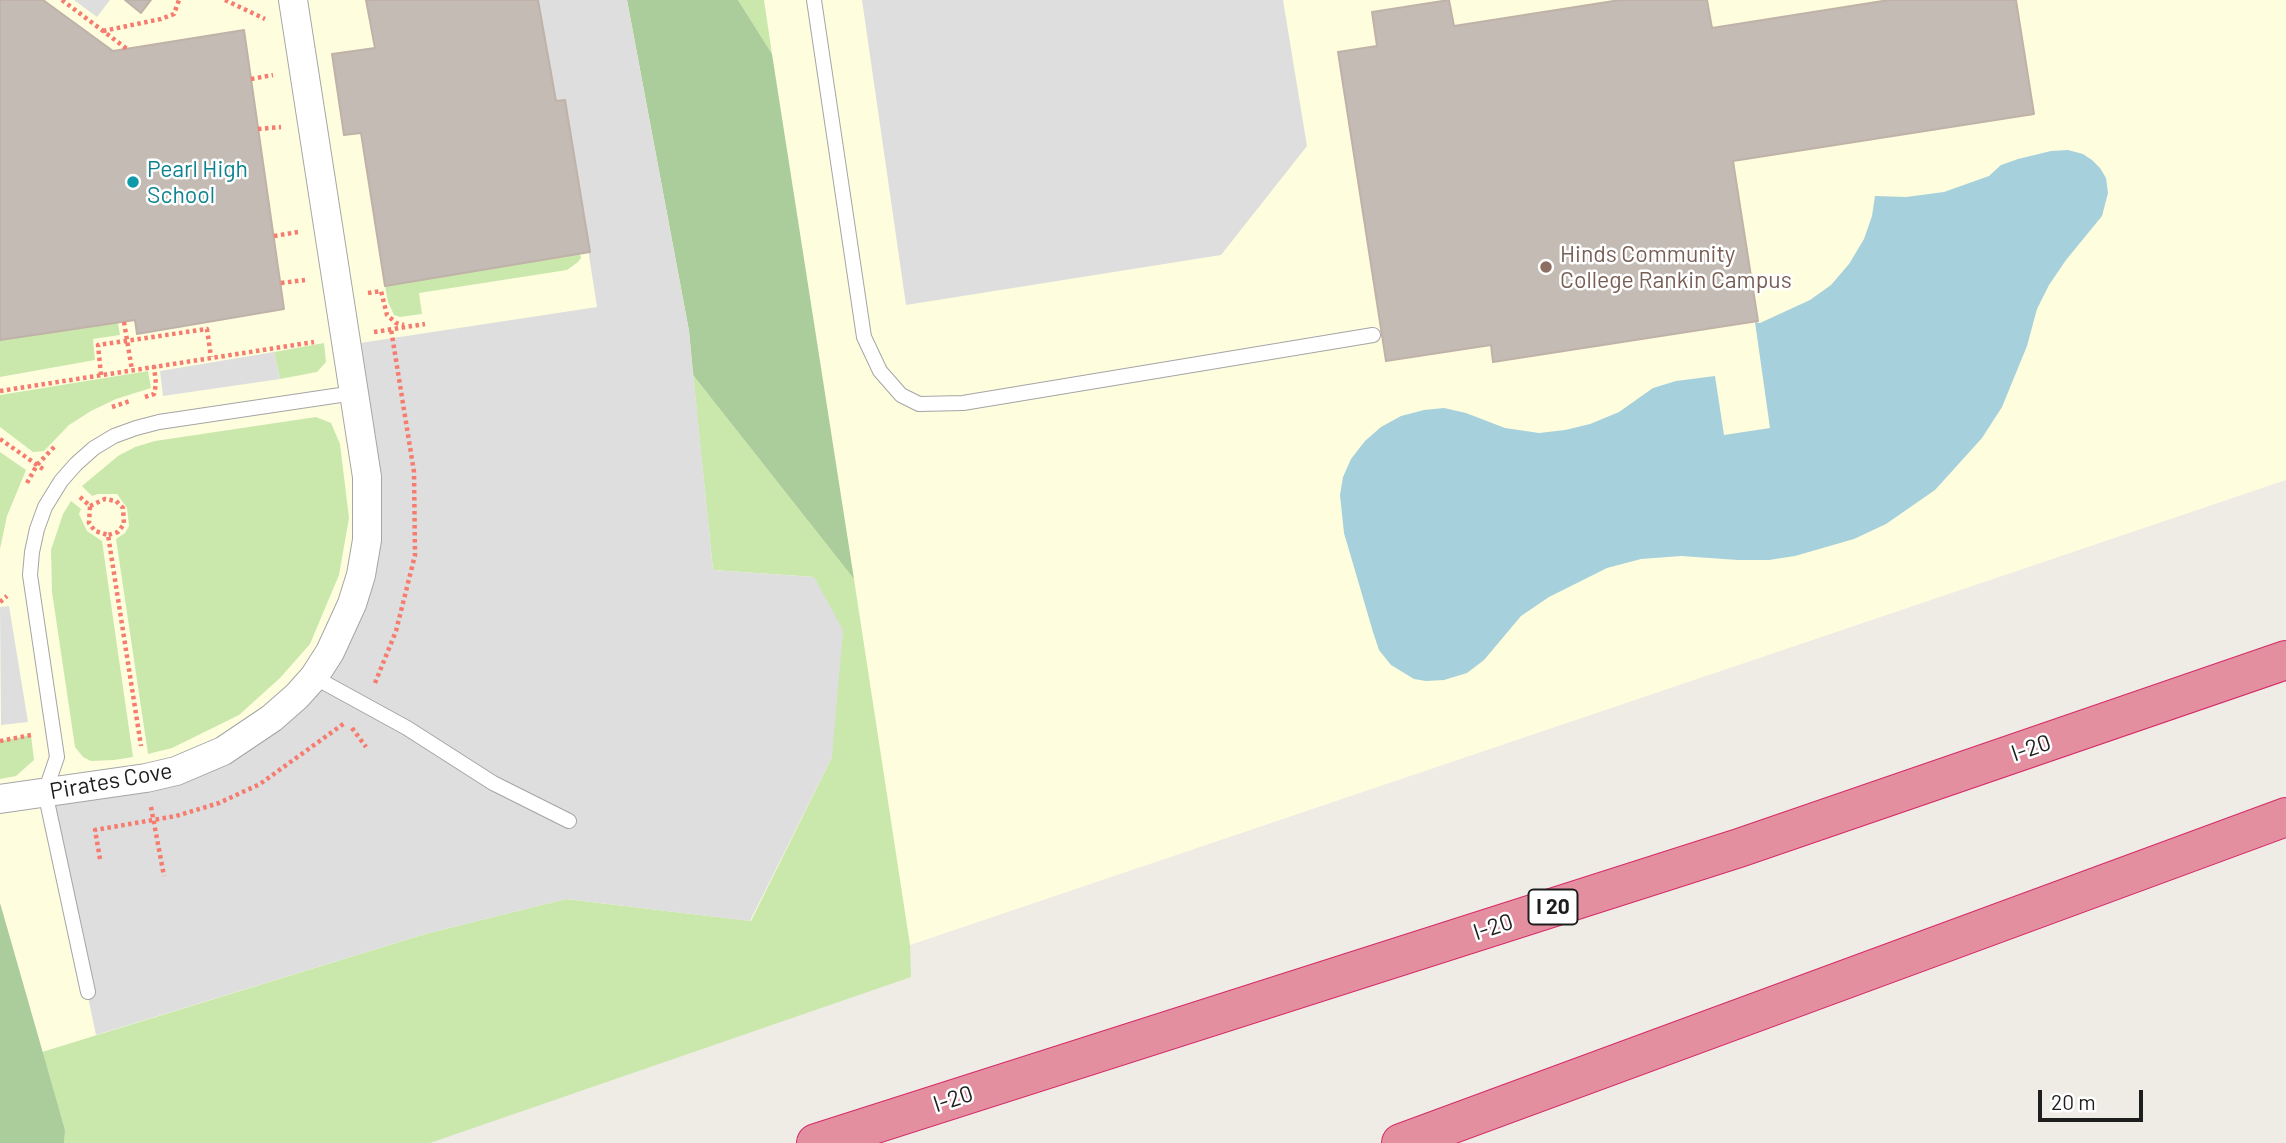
<!DOCTYPE html>
<html>
<head>
<meta charset="utf-8">
<style>
	body { margin:0 }
	#map { position:relative; width:2286px; height:1143px; overflow:hidden; background:#efebe5; font-family:Barlow,sans-serif }
	canvas { display:block }
	.scale { position:absolute; left:2038px; top:1090px; width:105px; height:32px; box-sizing:border-box; border:4px solid #1e1e1e; border-top:0; padding-left:9px; font-size:21px; line-height:24px; white-space:nowrap; color:#1e1e1e; -webkit-text-stroke:5px #fff; paint-order:stroke }
</style>
</head>
<body>
<div id="map">
<canvas width="2286" height="1143"></canvas>
<div class="scale">20 m</div>
</div>
<script>
const ctx = document.querySelector('canvas').getContext('2d');
ctx.lineJoin = 'round';
function fill(path, color) { ctx.fillStyle = color; ctx.fill(path, 'evenodd'); }
const toPath = rows => new Path2D(rows.map(r => 'M' + r).join(''));
function stroke(path, color, width, dash) { ctx.strokeStyle = color; ctx.lineWidth = width; ctx.lineCap = dash ? 'butt' : 'round'; ctx.setLineDash(dash || []); ctx.stroke(path); }
function label(font, color, halo, rows, align = 'center') {
  ctx.font = font + ' Barlow,sans-serif'; ctx.lineWidth = 5; ctx.setLineDash([]); ctx.textBaseline = 'middle'; ctx.strokeStyle = halo; ctx.fillStyle = color; for (const [text, x, y, turn = 0] of rows) {
    ctx.save(); ctx.translate(x, y); ctx.rotate((+turn || 0) * Math.PI / 180); ctx.textAlign = isNaN(turn) ? turn : align; if (halo) ctx.strokeText(text, 0, 0); ctx.fillText(text, 0, 0); ctx.restore();
  }
}
const education = toPath([
	[0,0,2286,0,2286,480,910,945,65,1130,0,903]
]);
const grass = toPath([
	[738,0,764,0,772,54],
	[580,254,581,258,578,262,567,270,419,293,422,314,400,317,394,315,388,302,385,286],
	[118,323,120,335,93,339,95,360,0,377,0,340],
	[324,343,326,362,317,372,280,379,274,352],
	[148,371,151,388,116,399,91,411,69,425,44,451,33,452,0,427,0,395],
	[693,375,854,579,910,945,911,977,430,1143,64,1143,65,1130,42,1052,425,934,566,899,751,921,832,757,814,577,713,570],
	[316,417,331,423,340,444,349,518,339,575,310,644,280,678,239,715,172,748,148,754,116,539,125,533,129,526,127,508,117,494,98,494,92,496,82,486,118,456,135,447,155,441],
	[0,452,26,470,7,516,0,549],
	[71,501,81,509,79,514,87,531,102,541,133,757,114,760,91,761,83,757,75,747,52,592,51,550,63,514],
	[31,735,34,760,16,776,0,779,0,741]
]);
const forest = toPath([
	[627,0,738,0,772,54,854,579,693,375,689,331],
	[0,903,65,1130,64,1143,0,1143]
]);
const parking = toPath([
	[74,0,110,0,97,17],
	[538,0,627,0,689,331,713,570,814,577,843,630,832,757,750,921,566,899,425,934,96,1035,45,792,146,778,297,696,361,575,347,345,597,307,565,101,556,101],
	[862,0,1283,0,1307,146,1221,255,906,305],
	[274,352,280,379,163,396,160,371],
	[9,606,28,722,1,725,0,607]
]);
const water = toPath([
	[2068,150,2083,154,2092,160,2100,168,2106,178,2108,193,2102,216,2066,260,2049,285,2037,309,2027,346,2002,407,1982,438,1935,490,1886,524,1854,539,1795,556,1769,560,1738,560,1681,556,1641,559,1607,568,1549,597,1521,616,1484,660,1467,673,1444,680,1426,681,1414,679,1391,665,1379,650,1373,632,1344,533,1340,495,1343,477,1351,459,1365,441,1381,427,1401,416,1424,410,1444,408,1466,413,1505,428,1539,433,1565,430,1590,424,1619,412,1653,388,1676,381,1715,376,1724,435,1770,428,1755,322,1760,323,1810,300,1831,285,1849,264,1864,239,1872,216,1875,196,1906,197,1944,192,1989,176,2001,165,2018,159,2051,151]
]);
const building = toPath([
	[0,0,43,0,113,51,244,30,284,309,137,334,135,320,0,340,0,0],
	[125,0,151,0,141,13,125,0],
	[366,0,538,0,556,101,565,100,590,252,385,286,361,133,344,135,332,54,375,48,366,0],
	[1449,0,1454,26,1620,0,1707,0,1712,28,1889,0,2016,0,2034,114,1733,161,1758,321,1493,362,1491,345,1386,361,1338,52,1377,46,1372,12,1449,0]
]);
const path = toPath([
	[62,0,127,49],
	[225,0,265,19],
	[103,31,161,19,174,14,179,0],
	[251,79,273,75],
	[258,129,281,127],
	[274,236,298,232],
	[281,283,305,280],
	[368,293,381,291,387,315,396,323,404,325],
	[124,322,132,370],
	[374,332,425,324],
	[101,375,98,345,207,329,211,357],
	[0,391,314,342],
	[145,397,154,394,156,384,154,366],
	[112,407,130,401],
	[0,439,43,469],
	[27,483,37,465,56,445],
	[80,497,90,506,89,523,95,531,108,535,141,746],
	[90,506,105,499,116,501,123,508,124,524,118,532,108,535],
	[0,602,7,596],
	[375,683,396,631,415,555,414,472,391,329],
	[352,728,366,747],
	[0,741,31,735],
	[151,807,164,876],
	[100,859,95,830,176,816,219,803,260,784,346,722]
]);
const service = toPath([
	[814,0,864,337,880,371,901,395,919,404,963,403,1373,335],
	[314,677,407,728,493,783,569,821],
	[88,992,45,792,57,757,30,575,32,552,37,529,45,507,61,481,76,464,94,448,114,436,136,428,159,422,354,393]
]);
const minor = toPath([
	[0,799,146,778,176,771,223,751,272,718,297,696,314,677,330,652,352,604,361,575,367,540,367,477,293,0]
]);
const motorway = toPath([
	[816,1143,1739,848,2286,660],
	[1401,1143,2286,817]
]);
const markers = [
	[133,182,7,"#0f9aa8"],
	[1546,267,7,"#8d6e63"]
];
const shields = [
	[1553,907,49]
];
const shieldNames = [
	["I 20",1553,907]
];
const cultureNames = [
	["Pearl High",147,169],
	["School",147,195]
];
const educationNames = [
	["Hinds Community",1560,254],
	["College Rankin Campus",1560,280]
];
const streetNames = [
	["I-20",2031,748,-19],
	["Pirates Cove",111,781,-10],
	["I-20",1493,927,-18],
	["I-20",953,1099,-18]
];
fill(education, '#fefedf');
fill(grass, '#cae8ac');
fill(forest, '#aacd9b');
fill(parking, '#dedede');
fill(water, '#a6d0db');
fill(building, '#c3bbb4');
stroke(building, '#c0b2a8', 2);
stroke(service, '#a5a5a5', 16);
stroke(minor, '#a5a5a5', 30);
stroke(motorway, '#d52966', 40);
stroke(path, '#f57c6f', 4.5, [3.5, 3.5]);
stroke(service, '#fff', 14);
stroke(minor, '#fff', 28);
stroke(motorway, '#e48fa0', 38);
for (const [x, y, r, color] of markers) { const dot = new Path2D(); dot.arc(x, y, r, 0, 2 * Math.PI); ctx.fillStyle = color; ctx.fill(dot); stroke(dot, '#fff', 2.5); }
for (const [x, y, w] of shields) { const box = new Path2D(); box.roundRect(x - w / 2, y - 17.5, w, 35, 5); ctx.fillStyle = '#fff'; ctx.fill(box); stroke(box, '#1e1e1e', 2); }
label('bold 21px', '#1e1e1e', null, shieldNames);
label('23px', '#0d838f', '#fff', cultureNames, 'left');
label('23px', '#785e54', '#fff', educationNames, 'left');
label('23px', '#1e1e1e', '#fff', streetNames);
</script>
</body>
</html>
